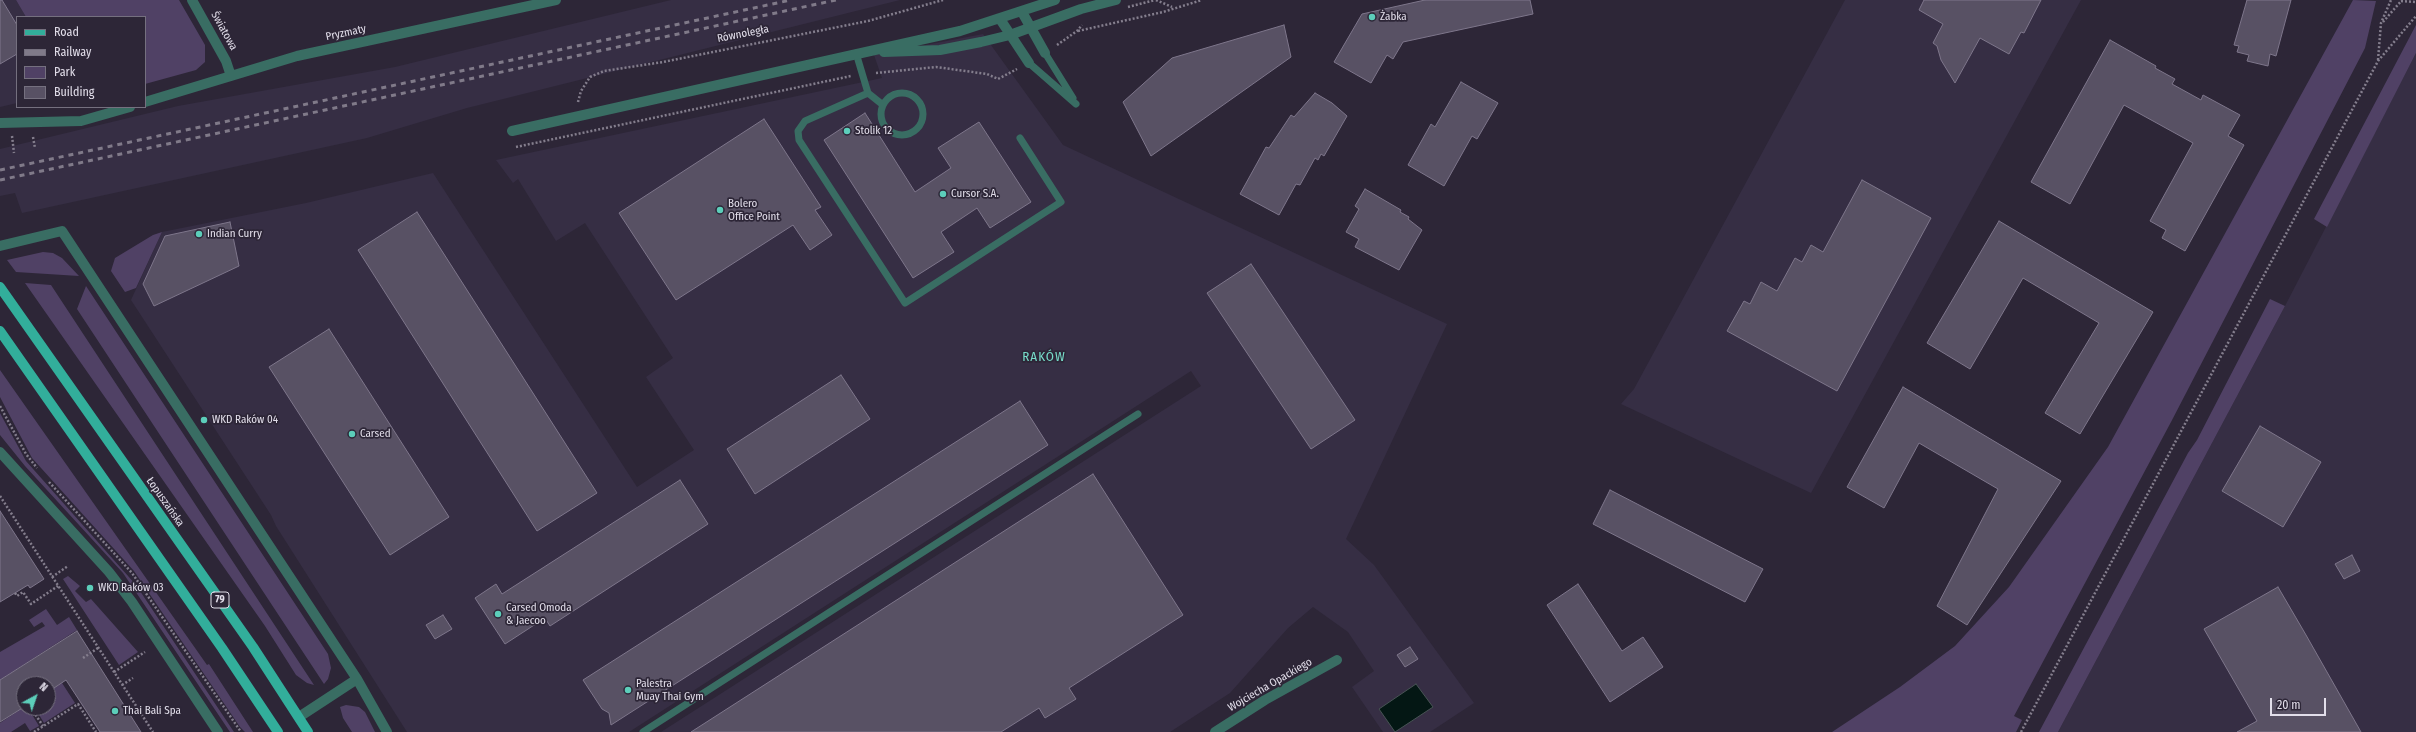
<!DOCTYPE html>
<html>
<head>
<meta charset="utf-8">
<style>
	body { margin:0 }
	#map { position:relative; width:2416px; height:732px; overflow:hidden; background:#2d2637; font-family:"Fira Sans Condensed",sans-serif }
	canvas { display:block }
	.legend { position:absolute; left:16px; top:16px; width:130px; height:92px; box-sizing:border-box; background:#2d2637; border:1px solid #75707f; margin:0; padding:5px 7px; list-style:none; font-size:12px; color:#e2deea }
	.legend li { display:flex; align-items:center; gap:8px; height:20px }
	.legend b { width:20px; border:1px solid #75707f }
	.north { position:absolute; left:16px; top:676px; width:40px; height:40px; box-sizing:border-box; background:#2d2637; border:1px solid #75707f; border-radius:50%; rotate:40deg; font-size:11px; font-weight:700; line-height:16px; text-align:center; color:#e2deea }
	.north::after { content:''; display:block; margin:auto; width:14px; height:18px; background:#5cceba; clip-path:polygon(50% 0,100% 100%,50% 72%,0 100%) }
	.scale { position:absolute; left:2270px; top:698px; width:56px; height:18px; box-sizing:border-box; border:2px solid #e2deea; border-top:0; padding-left:5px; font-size:12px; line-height:14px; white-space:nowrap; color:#e2deea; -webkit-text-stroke:3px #2d2637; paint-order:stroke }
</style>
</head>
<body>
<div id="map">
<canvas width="2416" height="732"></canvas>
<ul class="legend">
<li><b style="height:5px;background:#32ae9b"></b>Road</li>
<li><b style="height:5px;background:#807a89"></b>Railway</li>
<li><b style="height:11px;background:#504165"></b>Park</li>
<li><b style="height:11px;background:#585164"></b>Building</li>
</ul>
<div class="north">N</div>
<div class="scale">20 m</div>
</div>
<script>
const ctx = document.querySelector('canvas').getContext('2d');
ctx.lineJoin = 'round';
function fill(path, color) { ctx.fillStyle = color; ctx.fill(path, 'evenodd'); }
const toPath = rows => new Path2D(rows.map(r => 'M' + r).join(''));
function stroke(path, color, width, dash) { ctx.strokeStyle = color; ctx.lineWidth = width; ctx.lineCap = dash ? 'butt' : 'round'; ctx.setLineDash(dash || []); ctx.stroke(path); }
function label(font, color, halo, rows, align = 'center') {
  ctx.font = font + ' "Fira Sans Condensed",sans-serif'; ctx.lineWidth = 3.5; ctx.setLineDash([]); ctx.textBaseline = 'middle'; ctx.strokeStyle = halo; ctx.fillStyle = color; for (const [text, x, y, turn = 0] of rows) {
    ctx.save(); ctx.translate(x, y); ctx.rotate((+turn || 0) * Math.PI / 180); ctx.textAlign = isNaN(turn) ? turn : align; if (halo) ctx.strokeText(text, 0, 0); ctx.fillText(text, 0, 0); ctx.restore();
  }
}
const built = toPath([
	[0,0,16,0,26,17,17,17,17,103,0,107],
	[671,0,900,0,467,108,367,138,22,213,15,193,0,196,0,149,178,106,395,67],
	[1845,0,2081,0,1811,493,1621,404,1634,389],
	[983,34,1063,145,1447,324,1346,539,1374,565,1474,703,1430,732,1383,732,1352,687,1374,671,1348,632,1313,607,1288,628,1230,693,1170,732,661,732,1201,386,1191,371,629,732,407,732,276,526,271,515,131,300,162,232,306,203,433,173,637,487,694,450,646,377,673,358,585,223,556,241,518,179,513,183,496,160,882,78,874,55],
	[2416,53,2416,732,2058,732,2285,306]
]);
const green = toPath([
	[16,0,179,0,205,45,205,62,196,70,145,84,145,17,26,17],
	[2353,0,2376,1,2365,48,2171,422,2014,716,2022,720,2016,732,1832,732,1900,687,1955,646,2009,587,2108,447],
	[2416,25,2416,53,2327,227,2314,219],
	[162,232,136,288,125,292,111,271,115,258,153,235],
	[43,252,53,253,62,258,79,276,16,272,7,260],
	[25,283,51,285,314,685,307,683,296,675,265,626],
	[86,286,328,654,331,668,328,679,324,684,77,309],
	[2270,299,2285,306,2058,732,2039,732,2188,453,2197,440],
	[0,370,207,665,209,664,253,732,245,732,240,727,134,571,32,458,0,397],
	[0,413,26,461,136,585,234,732,230,732,123,573,25,466,0,435],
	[68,576,80,586,75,591,86,602,91,599,138,652,119,665,63,579],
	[46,609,57,625,69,617,77,630,0,680,0,652,45,626,42,622,34,627,29,620],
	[62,683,75,703,44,723,35,708,48,708,48,692],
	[346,705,359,707,365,712,375,732,352,732,343,718,340,707],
	[24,707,28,708,39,726,30,731,25,723,11,732,0,732,0,723]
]);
const water = toPath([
	[1416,684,1433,707,1395,732,1379,709,1416,684]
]);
const building = toPath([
	[0,0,2,0,17,25,17,54,0,64,0,0],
	[1425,0,1530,0,1533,14,1403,42,1393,59,1387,55,1371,83,1334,62,1362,14,1425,0],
	[1924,0,2041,0,2024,33,2021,32,2009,54,1980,38,1955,83,1941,60,1937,46,1933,43,1943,24,1919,10,1924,0],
	[2247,0,2291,0,2276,56,2270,54,2268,66,2247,61,2249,55,2237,52,2239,46,2234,45,2247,0],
	[1284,25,1291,57,1151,156,1123,102,1172,58,1284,25],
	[2110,40,2156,66,2155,68,2175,79,2172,84,2201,100,2203,95,2240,115,2228,136,2244,145,2185,251,2162,238,2166,230,2150,221,2193,143,2124,105,2070,204,2031,182,2110,40],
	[1461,82,1498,103,1477,139,1472,136,1444,186,1408,165,1431,124,1435,127,1461,82],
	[1315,93,1332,103,1347,116,1324,156,1321,154,1318,160,1315,158,1300,185,1296,184,1279,215,1240,194,1266,147,1269,148,1291,115,1294,117,1315,93],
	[865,113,915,192,951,168,938,148,979,122,1031,202,990,228,977,208,941,232,954,252,913,278,824,140,865,113],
	[764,119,821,207,815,210,832,235,810,250,793,225,676,300,619,213,764,119],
	[1862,180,1931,218,1837,391,1727,331,1744,301,1750,304,1761,282,1777,291,1795,258,1802,262,1811,245,1823,252,1862,180],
	[1365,189,1401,210,1400,212,1409,217,1408,219,1422,230,1399,270,1355,247,1359,239,1346,232,1359,209,1355,206,1365,189],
	[417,212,597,493,537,531,358,250,417,212],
	[1999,221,2153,312,2080,434,2045,413,2099,323,2023,278,1970,369,1927,343,1999,221],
	[230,222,239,266,154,306,143,284,165,236,230,222],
	[1251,264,1355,420,1311,449,1207,293,1251,264],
	[329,329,449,517,390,555,269,367,329,329],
	[841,375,870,419,755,494,727,449,841,375],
	[1903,387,2061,481,1967,625,1937,606,1998,489,1919,443,1884,508,1847,487,1903,387],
	[1020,401,1048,445,611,725,609,713,602,709,583,680,1020,401],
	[2260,426,2321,462,2283,527,2222,491,2260,426],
	[1093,474,1183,615,1069,688,1076,699,1045,718,1039,708,1001,732,691,732,1093,474],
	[680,480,708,524,550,626,545,618,505,644,475,598,496,584,502,594,680,480],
	[1610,490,1763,569,1745,602,1593,524,1610,490],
	[0,511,44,579,30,588,28,585,0,602,0,511],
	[2352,555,2360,571,2344,579,2335,564,2352,555],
	[1578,584,1622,651,1643,637,1663,667,1610,702,1547,605,1578,584],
	[2278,587,2306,635,2361,732,2237,732,2257,721,2204,629,2278,587],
	[443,615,452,629,435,639,426,625,443,615],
	[77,631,141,732,100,732,66,680,48,692,48,684,24,684,24,707,0,722,0,680,77,631],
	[1410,647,1418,659,1405,667,1397,655,1410,647]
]);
const path = toPath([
	[1156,0,1172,7],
	[2401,1,2416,2],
	[1128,7,1155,0],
	[2383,22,2402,0],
	[1078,31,1163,12,1202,0],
	[1057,45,1077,31,1082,25],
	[2378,60,2381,23,2391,0],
	[876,73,936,67,987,74,998,79,1017,69],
	[578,102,581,91,590,77,604,71,663,62,868,21,943,0],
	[12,136,14,153],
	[33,137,35,148],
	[516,147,851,76],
	[0,406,26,454,37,468],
	[49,482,132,573,241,732],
	[0,496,153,732],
	[52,577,68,566],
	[15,593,17,596,23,592,31,604,58,586],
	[83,658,98,648],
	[114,672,145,652],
	[122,685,133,678],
	[31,708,43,726],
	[34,732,78,704,96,732],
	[2021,732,2378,61,2416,16]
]);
const service = toPath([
	[856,53,868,93,883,105],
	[1045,53,1073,98],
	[1029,63,1076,104],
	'881 114a21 21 0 1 1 42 0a21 21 0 1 1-42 0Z',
	[868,93,805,121,798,131,799,140,905,303,1061,202,1020,138],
	[643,732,1138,414]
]);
const minor = toPath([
	[192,0,226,61,231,76],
	[1022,12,1045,53],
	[1000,19,1029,63],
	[884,52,940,50,981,42,1010,35,1081,9,1116,0],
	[145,102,297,56,556,0],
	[0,123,81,121,130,107],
	[512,131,960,31,1055,0],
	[0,246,62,231,357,679,387,732],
	[0,452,109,572,132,602,218,732],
	[299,717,357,679],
	[1215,732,1265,700,1337,660]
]);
const primary = toPath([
	[0,287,253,647,308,732],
	[0,331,222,648,278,732]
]);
const rail = toPath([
	[0,170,791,0],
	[0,180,836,0]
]);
const markers = [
	[1372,17,4,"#5cceba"],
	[847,131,4,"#5cceba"],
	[943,194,4,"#5cceba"],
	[720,210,4,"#5cceba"],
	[199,234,4,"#5cceba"],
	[204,420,4,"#5cceba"],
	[352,434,4,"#5cceba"],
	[90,588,4,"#5cceba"],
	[498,614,4,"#5cceba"],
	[628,690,4,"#5cceba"],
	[115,711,4,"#5cceba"]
];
const shields = [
	[220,600,18]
];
const shieldNames = [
	["79",220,600]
];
const poiNames = [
	["Żabka",1380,17],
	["Stolik 12",855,131],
	["Cursor S.A.",951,194],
	["Bolero",728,204],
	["Office Point",728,217],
	["Indian Curry",207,234],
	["WKD Raków 04",212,420],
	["Carsed",360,434],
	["WKD Raków 03",98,588],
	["Carsed Omoda",506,608],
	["& Jaecoo",506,621],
	["Palestra",636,684],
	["Muay Thai Gym",636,697],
	["Thai Bali Spa",123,711]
];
const streetNames = [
	["Światowa",224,31,61],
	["Pryzmaty",346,33,-12],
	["Równoległa",743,34,-11],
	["Łopuszańska",165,502,55],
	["Wojciecha Opackiego",1270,685,-30]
];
const quarterNames = [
	["RAKÓW",1044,357]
];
fill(built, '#362e44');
fill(green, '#504165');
fill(water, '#041714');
stroke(water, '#475354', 1);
fill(building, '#585164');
stroke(building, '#7e768b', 1);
stroke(path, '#847e8d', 2.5, [2, 2]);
stroke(service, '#396d63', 7);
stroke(minor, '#396d63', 10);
stroke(primary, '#32ae9b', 10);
stroke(rail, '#807a89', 3, [5, 5]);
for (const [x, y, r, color] of markers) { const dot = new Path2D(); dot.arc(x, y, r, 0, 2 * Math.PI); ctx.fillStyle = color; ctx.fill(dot); stroke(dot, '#2d2637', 1.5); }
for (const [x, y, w] of shields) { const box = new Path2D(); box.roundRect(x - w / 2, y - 8, w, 16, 3); ctx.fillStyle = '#2d2637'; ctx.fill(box); stroke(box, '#e2deea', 1); }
label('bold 10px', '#e2deea', null, shieldNames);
label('11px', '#e2deea', '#2d2637', poiNames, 'left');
label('11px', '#e2deea', '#2d2637', streetNames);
ctx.letterSpacing = '1px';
label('13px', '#77ddca', '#2d2637', quarterNames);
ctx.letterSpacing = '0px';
</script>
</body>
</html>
